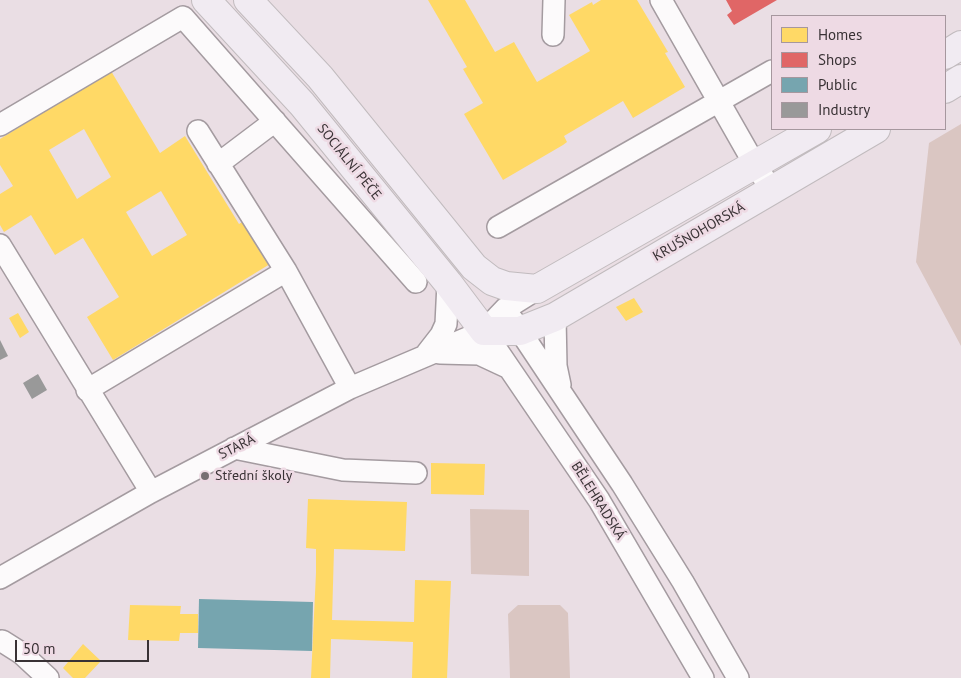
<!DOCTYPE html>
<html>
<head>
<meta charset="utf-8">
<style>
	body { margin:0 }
	#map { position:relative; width:961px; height:678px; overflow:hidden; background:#eadee4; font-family:"PT Sans",sans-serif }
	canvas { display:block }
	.legend { position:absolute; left:771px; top:15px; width:175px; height:115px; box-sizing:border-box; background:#eedae4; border:1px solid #a6979e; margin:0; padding:6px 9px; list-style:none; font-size:15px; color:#393235 }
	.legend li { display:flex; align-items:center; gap:10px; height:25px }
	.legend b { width:25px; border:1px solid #a6979e }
	.scale { position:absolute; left:15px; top:640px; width:134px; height:22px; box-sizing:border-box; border:2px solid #393235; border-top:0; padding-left:6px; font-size:15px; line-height:18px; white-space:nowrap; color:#393235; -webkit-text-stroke:4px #eedae4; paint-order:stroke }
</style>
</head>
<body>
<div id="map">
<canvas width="961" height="678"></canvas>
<ul class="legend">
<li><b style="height:14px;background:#ffd966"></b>Homes</li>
<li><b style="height:14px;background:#e06666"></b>Shops</li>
<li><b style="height:14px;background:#76a5af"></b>Public</li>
<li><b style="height:14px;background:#999"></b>Industry</li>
</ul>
<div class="scale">50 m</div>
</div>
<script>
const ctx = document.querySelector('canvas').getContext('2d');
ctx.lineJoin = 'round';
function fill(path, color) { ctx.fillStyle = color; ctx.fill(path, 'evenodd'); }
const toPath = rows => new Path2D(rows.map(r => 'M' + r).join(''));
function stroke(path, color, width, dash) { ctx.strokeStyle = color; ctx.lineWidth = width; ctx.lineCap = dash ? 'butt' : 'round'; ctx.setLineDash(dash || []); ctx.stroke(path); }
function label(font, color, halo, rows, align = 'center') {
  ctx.font = font + ' "PT Sans",sans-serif'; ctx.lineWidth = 5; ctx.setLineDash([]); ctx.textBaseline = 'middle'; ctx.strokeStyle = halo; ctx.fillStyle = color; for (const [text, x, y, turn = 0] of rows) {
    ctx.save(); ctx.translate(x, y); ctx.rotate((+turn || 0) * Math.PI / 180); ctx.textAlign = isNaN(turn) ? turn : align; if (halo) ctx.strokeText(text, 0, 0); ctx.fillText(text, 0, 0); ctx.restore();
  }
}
const green = toPath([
	[961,124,961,346,916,262,929,143],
	[470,509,529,510,529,576,471,574],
	[518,605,560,605,568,613,570,678,510,678,508,614]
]);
const homes = toPath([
	[428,0,465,0,495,52,514,42,537,82,590,51,569,15,592,2,593,5,601,0,637,0,668,52,665,53,685,87,633,118,623,101,564,136,567,142,563,145,503,180,464,114,483,103,463,69,467,67],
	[111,71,160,153,185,136,239,224,244,221,270,264,113,360,87,317,119,297,83,238,55,255,31,215,4,232,0,225,0,194,13,186,0,165,0,139],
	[84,129,111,177,77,199,49,150],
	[161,191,187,235,152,256,126,212],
	[634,298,643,312,626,321,616,307],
	[18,313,29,332,20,338,9,318],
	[431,463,485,464,484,495,431,494],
	[308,499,407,502,405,551,334,549,332,620,414,622,415,580,451,581,447,678,412,678,413,642,331,639,330,678,311,678,316,573,316,549,306,548],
	[130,605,181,606,180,614,198,614,198,633,180,633,179,641,128,640],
	[83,644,101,661,85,678,73,678,63,668]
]);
const shops = toPath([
	[726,0,777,0,734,25,727,15,732,11]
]);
const public = toPath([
	[199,599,313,602,312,651,198,648]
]);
const industry = toPath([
	[0,340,8,356,0,360],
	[38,374,47,390,32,399,23,383]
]);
const minor = toPath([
	[661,0,755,165,772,190],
	[553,35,554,0],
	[0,125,183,17,416,282],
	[198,131,286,271,350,388],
	[218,164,275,121],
	[498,227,772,71],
	[0,245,151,492],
	[555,317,556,366,560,385],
	[512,319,622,484,683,582,738,678],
	[484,331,599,500,703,678],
	[427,353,441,335,446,324,448,283],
	[440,353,479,354,509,368],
	[87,390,286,271],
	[234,448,343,470,416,473],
	[0,578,151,492,350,388,484,331,505,309,537,289],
	[0,642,2,641,21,653,48,678]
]);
const major = toPath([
	[206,0,302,104,448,283,484,331,520,331,555,317,876,129],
	[248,0,320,77,474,267,492,281,506,286,537,289,817,129],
	[945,55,961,45],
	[945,89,961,79]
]);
const markers = [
	[205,476,5,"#776e72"]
];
const streetNames = [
	["SOCIÁLNÍ PÉČE",349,162,51],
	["KRUŠNOHORSKÁ",699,232,-30],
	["STARÁ",237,447,-27],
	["BĚLEHRADSKÁ",598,501,58]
];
const poiNames = [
	["Střední školy",215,476]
];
fill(green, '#dac6c2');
fill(homes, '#ffd966');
fill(shops, '#e06666');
fill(public, '#76a5af');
fill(industry, '#999');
stroke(minor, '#a49ba0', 24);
stroke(major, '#c1bbbe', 30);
stroke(minor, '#fcfafb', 21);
stroke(major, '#f1ebf2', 28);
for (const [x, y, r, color] of markers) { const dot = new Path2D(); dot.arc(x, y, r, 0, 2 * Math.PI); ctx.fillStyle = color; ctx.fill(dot); stroke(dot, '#eedae4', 2); }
label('14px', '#393235', '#eedae4', streetNames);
label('14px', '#393235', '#eedae4', poiNames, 'left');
</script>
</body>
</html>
